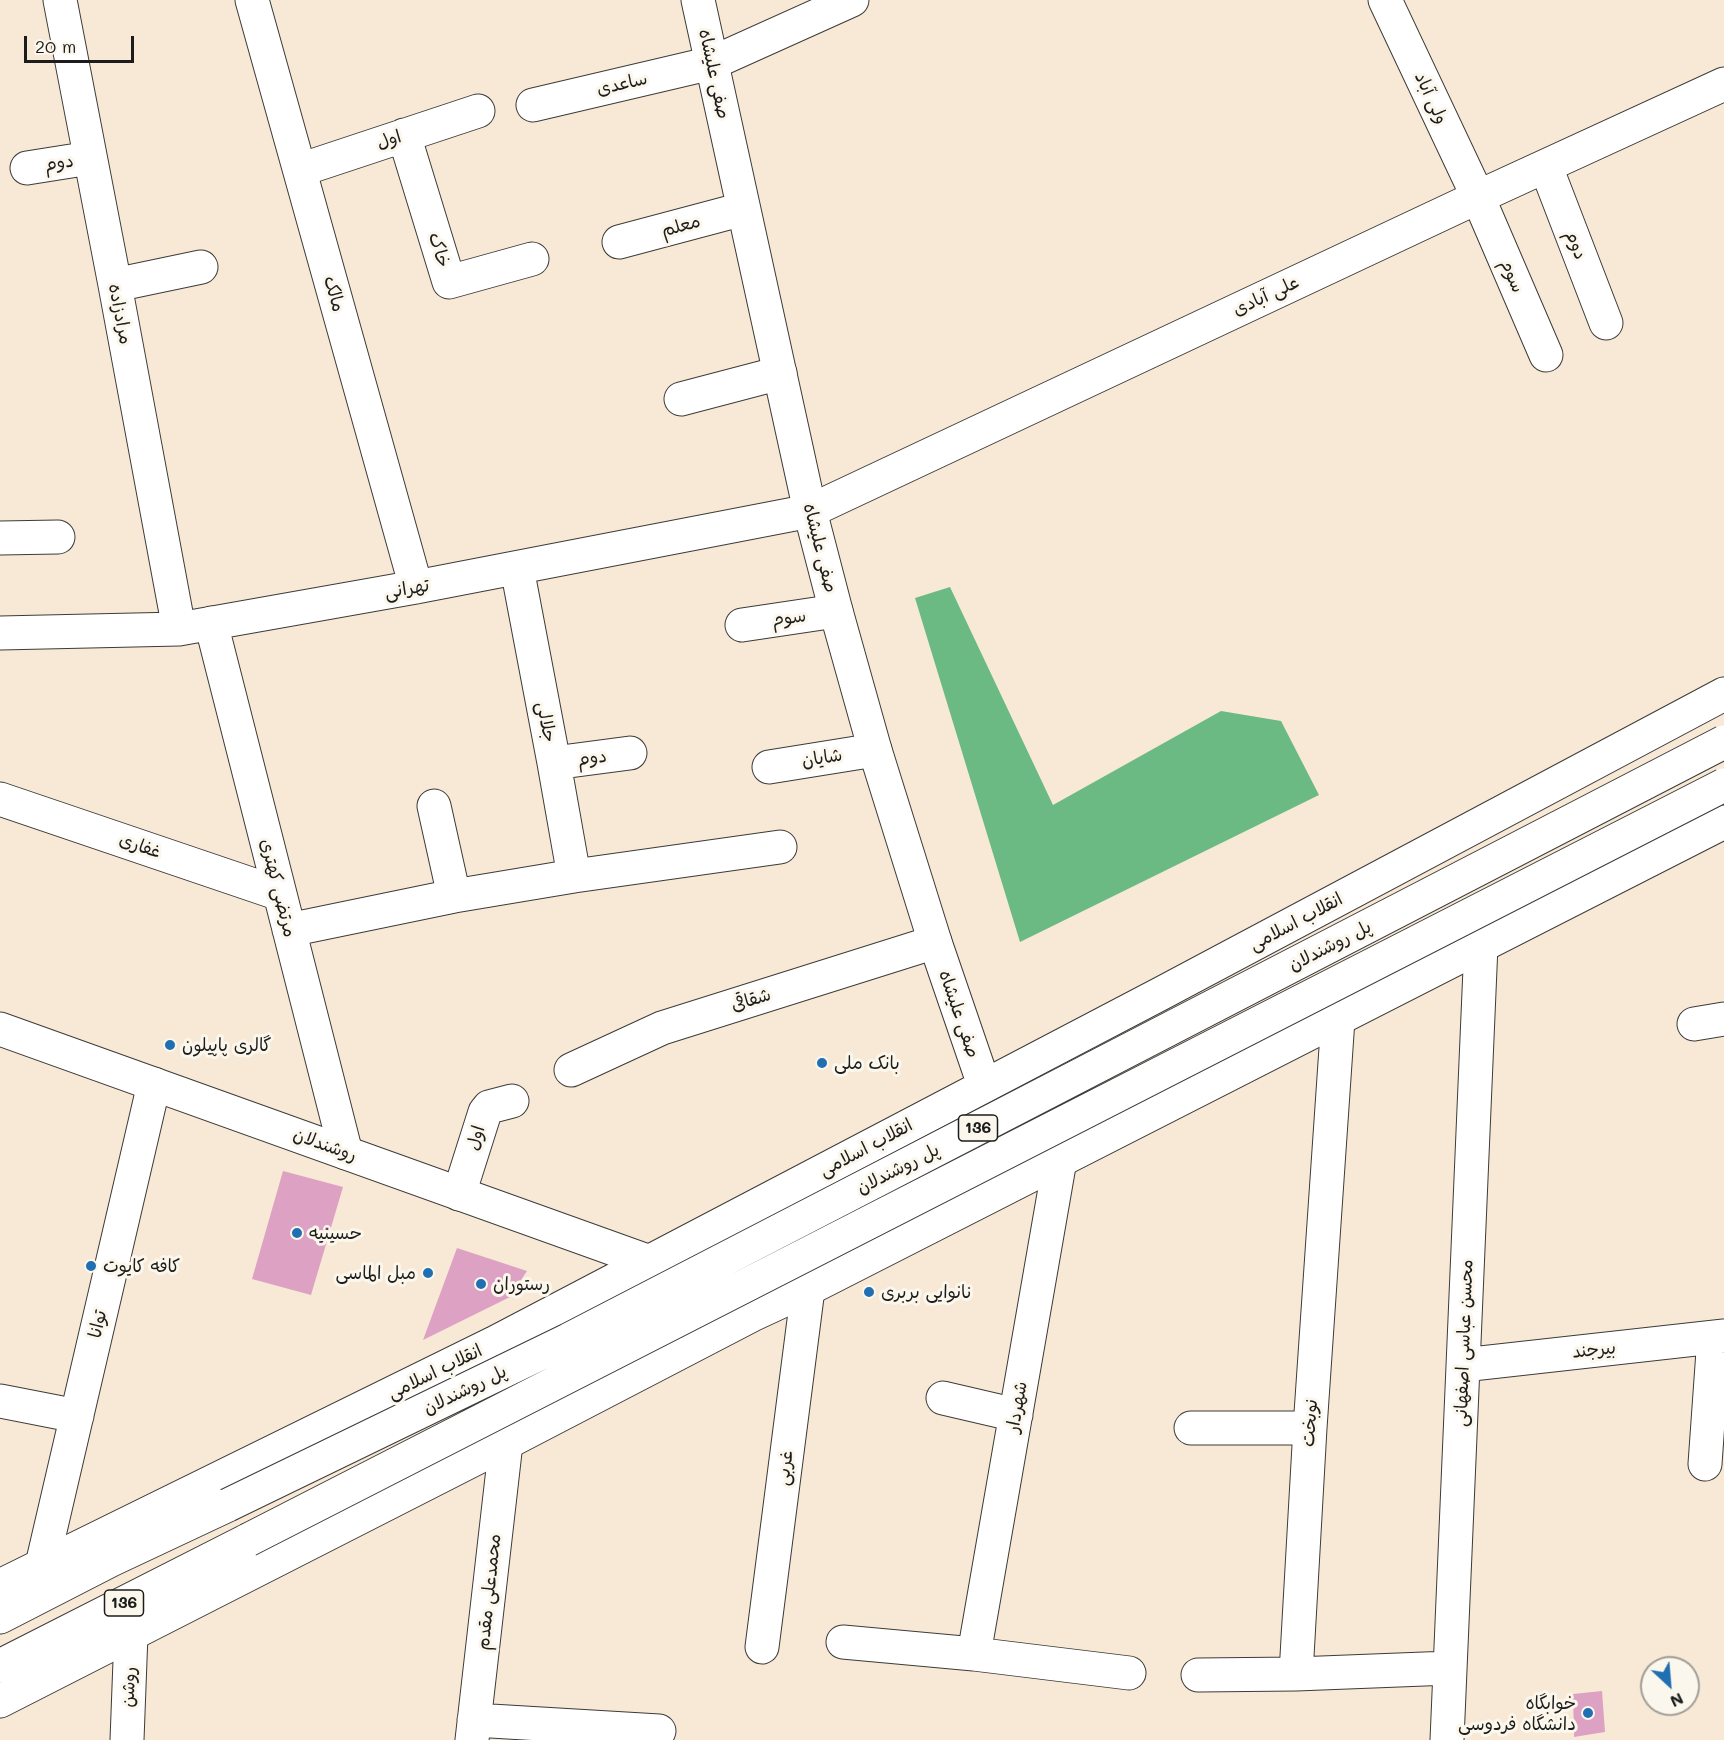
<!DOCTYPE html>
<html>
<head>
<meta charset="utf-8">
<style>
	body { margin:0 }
	#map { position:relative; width:1724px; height:1740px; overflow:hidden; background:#f7e9d5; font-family:Mali,sans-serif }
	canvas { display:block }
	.north { position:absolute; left:1640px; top:1656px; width:60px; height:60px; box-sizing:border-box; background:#fbf7ec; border:2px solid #a29f99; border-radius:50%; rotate:154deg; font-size:16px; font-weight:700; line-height:24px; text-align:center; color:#1c1c1c }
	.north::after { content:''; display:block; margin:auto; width:21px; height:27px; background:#1f6fb2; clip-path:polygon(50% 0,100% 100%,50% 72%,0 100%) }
	.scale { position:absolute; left:24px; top:36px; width:110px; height:27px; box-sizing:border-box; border:3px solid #1c1c1c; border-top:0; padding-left:8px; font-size:18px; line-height:21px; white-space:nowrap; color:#1c1c1c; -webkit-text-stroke:4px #fbf7ec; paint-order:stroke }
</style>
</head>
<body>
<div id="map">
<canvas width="1724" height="1740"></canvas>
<div class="north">N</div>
<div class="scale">20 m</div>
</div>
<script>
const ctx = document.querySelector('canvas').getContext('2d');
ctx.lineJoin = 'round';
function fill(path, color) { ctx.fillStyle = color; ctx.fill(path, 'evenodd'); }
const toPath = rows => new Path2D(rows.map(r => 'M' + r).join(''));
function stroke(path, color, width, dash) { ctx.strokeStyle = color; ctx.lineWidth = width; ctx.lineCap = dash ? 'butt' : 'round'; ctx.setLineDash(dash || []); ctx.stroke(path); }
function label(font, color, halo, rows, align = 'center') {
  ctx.font = font + ' Mali,"Playpen Sans Arabic",sans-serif'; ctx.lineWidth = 6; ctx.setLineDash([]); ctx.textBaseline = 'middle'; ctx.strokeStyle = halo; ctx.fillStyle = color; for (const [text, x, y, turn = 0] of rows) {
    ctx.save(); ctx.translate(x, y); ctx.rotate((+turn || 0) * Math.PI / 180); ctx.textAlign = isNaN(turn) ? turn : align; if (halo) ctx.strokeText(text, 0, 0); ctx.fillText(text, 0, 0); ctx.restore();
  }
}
const forest = toPath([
	[950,587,1053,805,1221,711,1281,721,1319,795,1020,942,915,598]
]);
const building = toPath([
	[283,1171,343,1187,311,1295,252,1279],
	[457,1248,527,1271,510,1297,423,1340],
	[1602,1691,1605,1732,1574,1737,1573,1694]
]);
const street = toPath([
	[60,0,115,285,179,629],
	[252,0,416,587],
	[1385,0,1478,197,1546,355],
	[533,105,712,63,852,0],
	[404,135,449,282,532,259],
	[1546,167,1606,323],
	[27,168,90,158],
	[300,170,478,111],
	[619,242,743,209],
	[115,285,201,267],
	[681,399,780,373],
	[0,538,58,537],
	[517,568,554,763,574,876],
	[211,623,346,1153],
	[742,625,836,611],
	[0,633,179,629,416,587,810,511,1478,197,1724,84],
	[554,763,630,753],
	[769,767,875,750],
	[0,799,280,894],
	[434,806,454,896],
	[289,930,454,896,574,876,780,847],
	[1338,1019,1310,1428,1296,1674,1450,1668],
	[1694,1024,1724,1019],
	[571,1070,662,1028,935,942],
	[459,1194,485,1112,489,1107,512,1101],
	[1463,1365,1724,1336],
	[943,1398,1016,1415],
	[0,1401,77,1416],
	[1191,1428,1310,1428],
	[1705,1464,1714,1337],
	[42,1565,154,1084],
	[843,1642,974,1654,1129,1673],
	[762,1647,808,1289],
	[974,1654,1060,1160],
	[1198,1675,1296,1674],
	[474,1720,659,1731],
	[127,1740,131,1634],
	[472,1740,506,1443],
	[1447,1740,1481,945]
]);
const secondary = toPath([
	[698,0,810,511,836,611,875,750,935,942,984,1085],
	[0,1029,650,1262,661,1269],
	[0,1586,494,1343,1162,993,1724,694],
	[0,1701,506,1443,752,1315,808,1289,1724,822]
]);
const primary = toPath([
	[0,1617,111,1560,228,1505],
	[0,1666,248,1540]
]);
const primaryBridge = toPath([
	[228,1505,568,1340,1724,742],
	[248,1540,1724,785]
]);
const markers = [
	[170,1045,6,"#1f6fb2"],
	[822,1063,6,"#1f6fb2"],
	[297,1233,6,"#1f6fb2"],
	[91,1266,6,"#1f6fb2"],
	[428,1273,6,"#1f6fb2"],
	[481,1284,6,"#1f6fb2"],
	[869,1292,6,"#1f6fb2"],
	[1588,1713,6,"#1f6fb2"]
];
const shields = [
	[978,1128,39],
	[124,1603,39]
];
const shieldNames = [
	["136",978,1128],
	["136",124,1603]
];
const streetNames = [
	["صفی علیشاه",714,74,78],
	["ساعدی",622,84,-13],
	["ولی آباد",1431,98,65],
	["اول",389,140,-18],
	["دوم",59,163,-9],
	["معلم",681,226,-15],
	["دوم",1576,245,69],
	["خاک",439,250,73],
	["سوم",1512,276,67],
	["مالک",334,294,74],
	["علی آبادی",1266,296,-25],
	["مرادزاده",120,314,79],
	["صفی علیشاه",820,548,76],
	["تهرانی",407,589,-10],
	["سوم",789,618,-8],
	["جلالی",546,722,79],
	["دوم",592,758,-8],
	["شایان",822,758,-9],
	["غفاری",140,846,19],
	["مرتضی کهتری",278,888,76],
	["انقلاب اسلامی",1296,922,-28],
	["پل روشندلان",1330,946,-27],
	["شقاقی",751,1000,-17],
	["صفی علیشاه",959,1014,71],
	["اول",476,1138,-73],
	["روشندلان",325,1145,20],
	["انقلاب اسلامی",866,1148,-28],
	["پل روشندلان",898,1169,-27],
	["توانا",98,1324,-77],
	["محسن عباسی اصفهانی",1464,1343,-88],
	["بیرجند",1594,1350,-6],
	["انقلاب اسلامی",435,1372,-26],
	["پل روشندلان",465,1390,-26],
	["شهردار",1017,1407,-80],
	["نوبخت",1310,1423,-86],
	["غربی",785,1468,-83],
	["محمدعلی مقدم",489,1592,-84],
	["روشن",129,1687,-87]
];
const poiNames = [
	["گالری پاپیلون",182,1045],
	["بانک ملی",834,1063],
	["حسینیه",309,1233],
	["کافه کایوت",103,1266],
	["مبل الماسی",416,1273,"right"],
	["رستوران",493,1284],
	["نانوایی بربری",881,1292],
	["خوابگاه",1576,1703,"right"],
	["دانشگاه فردوسی",1576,1724,"right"]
];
fill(forest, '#6cba83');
fill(building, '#dda2c3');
stroke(street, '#3d3b38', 35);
stroke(secondary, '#3d3b38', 35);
stroke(primary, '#3d3b38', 35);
stroke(street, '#fff', 33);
stroke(secondary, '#fff', 33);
stroke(primary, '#fff', 33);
stroke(primaryBridge, '#3d3b38', 35, []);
stroke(primaryBridge, '#fff', 33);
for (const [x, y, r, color] of markers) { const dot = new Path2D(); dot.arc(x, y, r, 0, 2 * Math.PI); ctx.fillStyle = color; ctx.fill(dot); stroke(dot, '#fbf7ec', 2); }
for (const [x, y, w] of shields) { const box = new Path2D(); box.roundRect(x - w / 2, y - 13, w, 26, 4.5); ctx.fillStyle = '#fbf7ec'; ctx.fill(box); stroke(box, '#1c1c1c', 1.5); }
label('bold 16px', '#1c1c1c', null, shieldNames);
label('18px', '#1c1c1c', '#fbf7ec', streetNames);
label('18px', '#1c1c1c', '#fbf7ec', poiNames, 'left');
</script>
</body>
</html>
